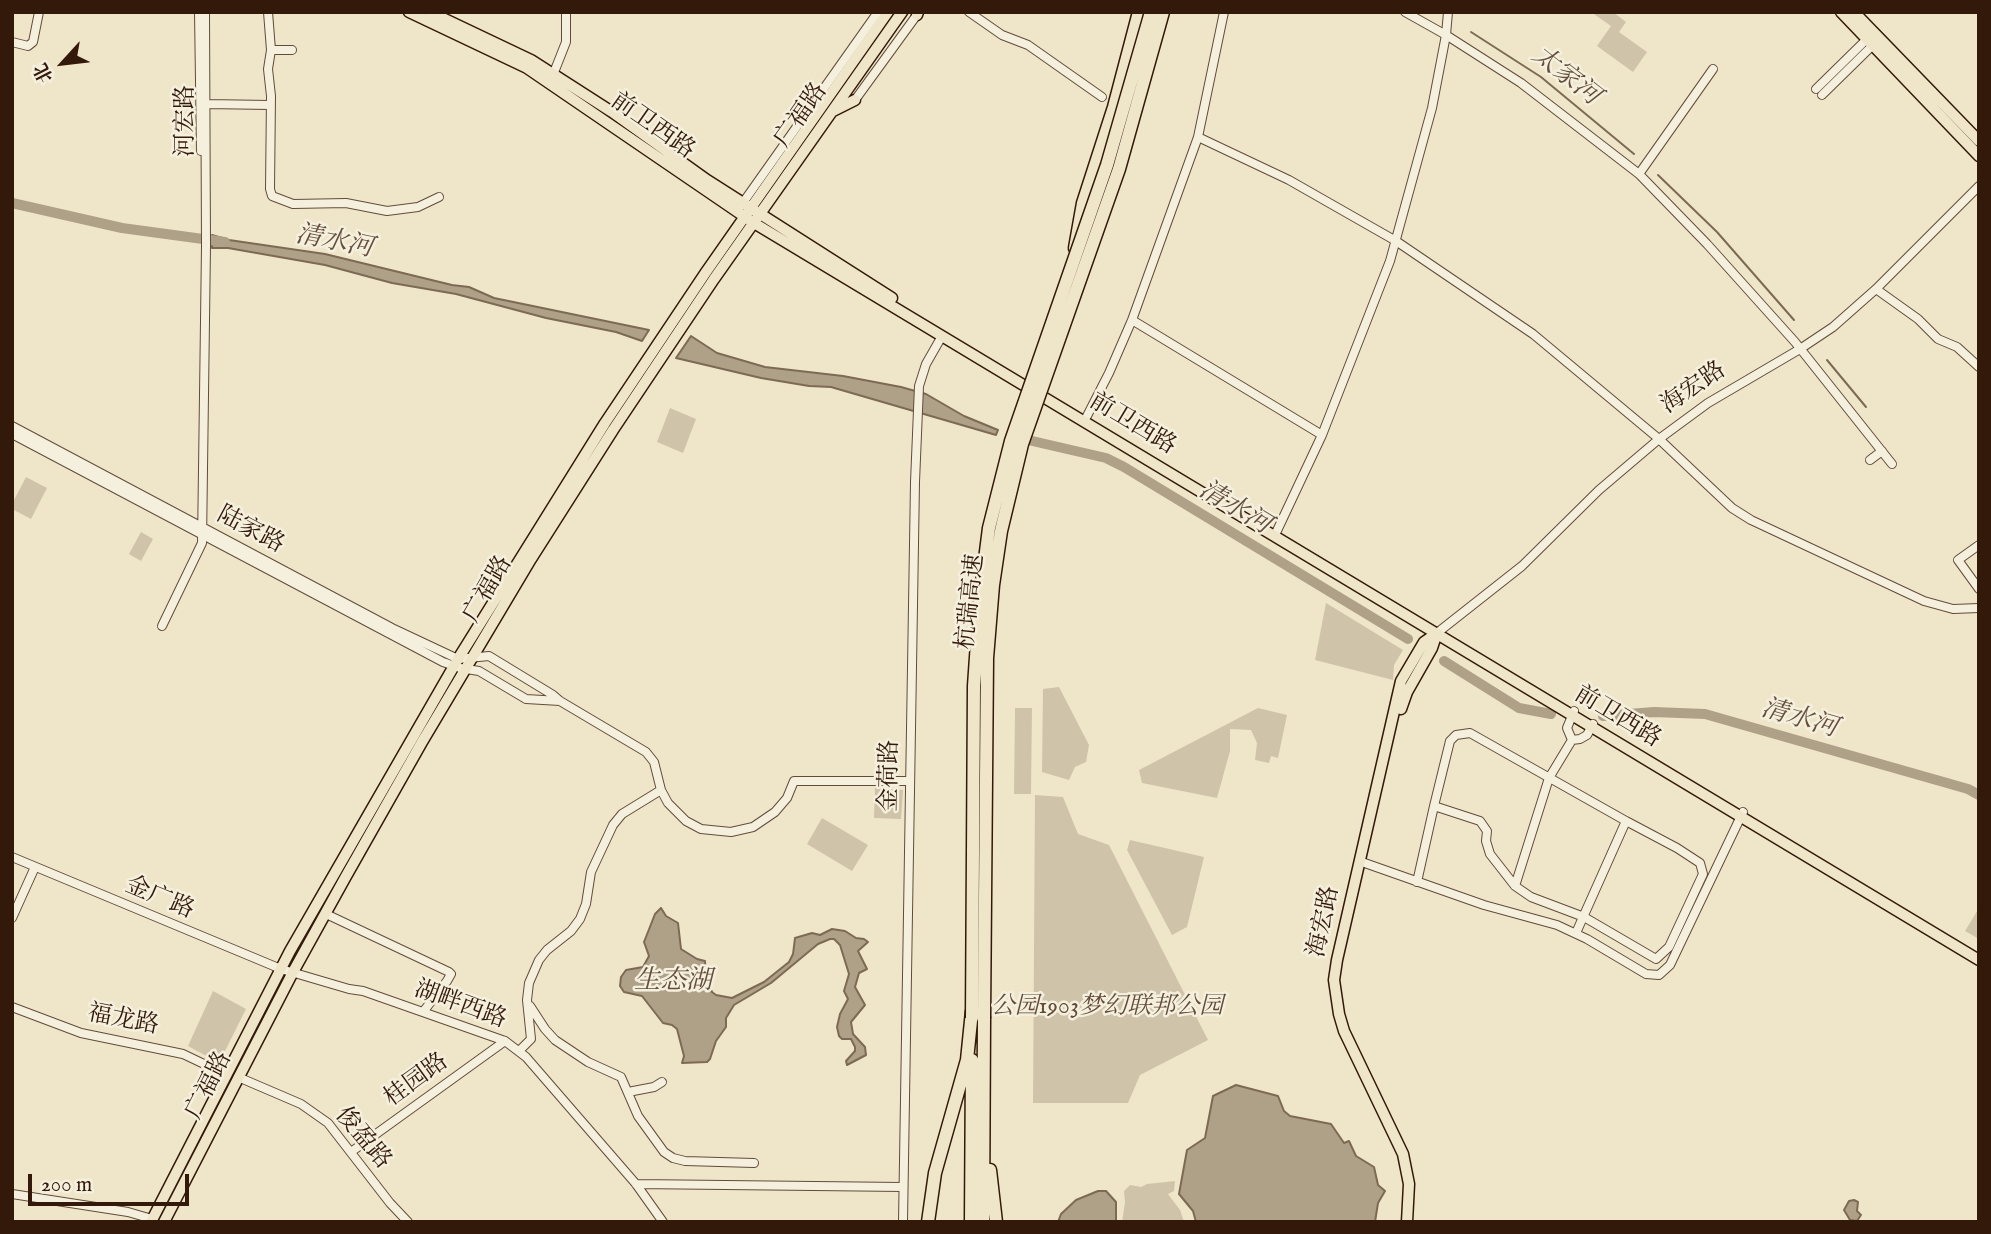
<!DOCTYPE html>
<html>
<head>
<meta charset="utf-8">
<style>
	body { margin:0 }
	#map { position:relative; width:1991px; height:1234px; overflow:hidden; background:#efe6ca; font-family:"IM FELL English","Noto Serif SC",serif }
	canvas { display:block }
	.frame { position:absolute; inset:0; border:14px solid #331909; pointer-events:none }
	.north { position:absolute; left:28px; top:28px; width:70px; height:70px; -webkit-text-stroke:5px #f5efdd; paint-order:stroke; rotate:243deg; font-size:19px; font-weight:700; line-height:28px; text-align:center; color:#331909 }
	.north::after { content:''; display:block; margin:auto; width:24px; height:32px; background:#331909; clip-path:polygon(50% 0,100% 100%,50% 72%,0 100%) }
	.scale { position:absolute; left:28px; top:1174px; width:161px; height:32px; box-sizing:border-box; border:4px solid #331909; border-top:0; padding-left:9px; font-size:21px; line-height:24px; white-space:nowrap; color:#331909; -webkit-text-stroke:5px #f5efdd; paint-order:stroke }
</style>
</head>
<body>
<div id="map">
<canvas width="1991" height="1234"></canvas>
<div class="frame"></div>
<div class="north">北</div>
<div class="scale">200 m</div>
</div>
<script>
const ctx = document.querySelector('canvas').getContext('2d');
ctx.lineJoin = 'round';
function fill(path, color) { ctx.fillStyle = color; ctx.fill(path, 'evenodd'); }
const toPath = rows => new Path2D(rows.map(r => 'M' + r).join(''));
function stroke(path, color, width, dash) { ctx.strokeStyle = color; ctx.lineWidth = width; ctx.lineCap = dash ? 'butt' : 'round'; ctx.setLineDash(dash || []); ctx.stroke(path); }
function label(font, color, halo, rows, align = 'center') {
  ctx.font = font + ' "IM FELL English","Noto Serif SC",serif'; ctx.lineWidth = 5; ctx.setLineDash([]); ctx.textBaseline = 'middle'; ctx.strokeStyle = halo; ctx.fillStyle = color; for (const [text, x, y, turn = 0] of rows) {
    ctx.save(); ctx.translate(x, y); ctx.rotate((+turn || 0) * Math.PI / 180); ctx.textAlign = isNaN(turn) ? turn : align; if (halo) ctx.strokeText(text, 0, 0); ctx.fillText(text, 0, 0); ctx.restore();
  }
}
const green = toPath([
	[1591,12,1613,12,1626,22,1619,32,1647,52,1633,72,1597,46,1611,26],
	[670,408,696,419,683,453,657,442],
	[26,477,47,488,31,519,12,509,12,504],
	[141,532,153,539,141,561,129,554],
	[1326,603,1403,650,1394,665,1393,680,1315,660],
	[1059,687,1089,745,1086,762,1075,767,1069,780,1042,772,1043,689],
	[1015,708,1032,708,1031,794,1014,794],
	[1258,708,1287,715,1278,758,1271,756,1269,763,1255,760,1257,743,1251,730,1230,729,1230,751,1217,798,1142,783,1139,770],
	[875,788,903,790,901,819,874,818],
	[1035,795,1063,797,1078,834,1109,845,1208,1040,1140,1075,1128,1103,1033,1103],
	[822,818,868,845,852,871,807,844],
	[1130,840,1204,857,1187,927,1172,935,1127,850],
	[1979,908,1979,939,1965,931],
	[213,991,246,1009,219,1063,188,1046],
	[1175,1181,1174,1191,1168,1194,1180,1210,1184,1222,1122,1222,1125,1202,1124,1191,1130,1185,1141,1187,1147,1184]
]);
const water = toPath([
	[212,235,229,240,325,254,452,285,469,287,494,298,649,330,642,341,616,332,546,318,456,294,392,283,325,265,228,248,212,248,212,235],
	[691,336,717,353,765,367,843,376,901,387,926,394,964,416,998,430,996,435,831,387,809,386,761,378,676,358,691,336],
	[661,908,666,916,678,923,681,949,697,959,705,961,706,979,712,992,716,995,732,998,764,982,789,962,793,954,795,938,812,933,820,935,832,929,845,931,856,938,864,939,868,942,858,951,867,969,859,973,855,987,865,1005,851,1022,853,1034,865,1047,866,1055,847,1065,846,1061,855,1051,855,1047,851,1039,842,1039,839,1036,837,1027,840,1014,848,999,844,991,849,974,840,945,834,939,830,939,818,944,771,983,734,1005,726,1018,726,1027,716,1041,710,1059,707,1062,682,1063,684,1056,677,1029,672,1025,663,1023,642,996,624,992,620,986,621,977,626,970,643,967,649,956,644,942,655,914,661,908],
	[1236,1085,1278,1096,1284,1111,1290,1116,1331,1124,1344,1143,1349,1141,1356,1156,1374,1167,1378,1185,1385,1191,1378,1203,1375,1222,1196,1222,1193,1211,1179,1194,1187,1150,1205,1138,1213,1096,1236,1085],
	[1098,1191,1106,1191,1116,1202,1116,1222,1058,1222,1061,1214,1076,1200,1098,1191],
	[1854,1200,1858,1202,1857,1211,1861,1215,1857,1221,1850,1220,1844,1210,1849,1201,1854,1200]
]);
const stream = toPath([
	[1471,32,1541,77,1634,154],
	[1658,175,1717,232,1794,320],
	[1827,360,1866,407]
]);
const river = toPath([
	[12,203,122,228,225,242],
	[1028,440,1106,458,1124,467,1408,639],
	[1444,661,1519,708,1551,714],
	[1603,716,1654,712,1705,714,1968,789,1979,795]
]);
const minor = toPath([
	[199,12,201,151],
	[268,12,271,50,268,69,271,96,270,189,272,196,293,204,346,203,387,211,418,207,439,197],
	[969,12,1002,35,1028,45,1102,97],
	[1405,12,1446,35,1521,83,1639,174,1707,244,1795,342,1892,464],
	[12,42,28,46,33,42,39,12],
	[271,50,292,50],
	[553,75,566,42,566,12],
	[1816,89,1867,39],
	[1822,95,1873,45],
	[855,100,919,12],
	[206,104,270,105],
	[1198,137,1289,180,1396,241,1533,334,1659,439,1732,508,1751,520,1924,601,1953,609,1979,608],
	[1639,174,1713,69],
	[740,207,878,12],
	[1876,289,1918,319,1938,339,1957,347,1979,367],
	[1132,320,1322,435],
	[1087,416,1109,373,1132,320,1198,137,1224,12],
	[12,426,392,628,458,659,489,656,553,695,560,701,646,752,654,762,661,790,668,803,686,821,701,829,731,832,753,827,775,812,787,798,794,781,910,781],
	[12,434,443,662,460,668,479,671,526,699,560,701],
	[1870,460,1882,451],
	[1275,535,1322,435,1390,261,1432,108,1446,35,1448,12],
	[1979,545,1958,560,1979,589],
	[162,626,202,543,206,246,205,12],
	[1437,633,1522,566,1599,490,1659,439,1708,403,1800,349,1833,327,1876,289,1979,186],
	[1574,711,1567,728,1572,740,1580,739,1587,735,1593,724],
	[12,857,281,969,349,989,363,991,505,1041,526,1057,636,1184,663,1222],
	[1359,861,1484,905,1557,925,1587,939,1646,974,1659,975,1670,965,1743,812],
	[1417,882,1434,806,1450,741,1456,735,1470,733,1626,821,1677,848,1700,863,1703,874,1669,947,1656,959,1584,917,1531,897,1515,886,1490,854,1486,841,1487,831,1480,821,1434,806],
	[1515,886,1549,778,1572,740],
	[326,914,449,972,451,974,447,981,423,1012],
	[12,918,35,867],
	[1576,933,1626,821],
	[530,1006,545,1029,555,1040,588,1062,621,1077,638,1116,664,1152,673,1158,685,1161,754,1163],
	[12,1007,81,1033,183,1054,225,1074],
	[519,1051,531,1039,527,1000,529,983,539,960,547,950,571,931,580,919,586,904,591,872,613,825,622,814,661,790],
	[238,1077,301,1104,328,1123,390,1203,408,1222],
	[628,1092,654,1087,662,1082],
	[351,1152,505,1041],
	[636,1184,903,1187],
	[12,1194,128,1212,152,1219],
	[903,1222,915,482,919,386,926,364,942,336]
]);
const major = toPath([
	[409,12,527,68,754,223,1979,960],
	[430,12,531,60,612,112,707,180,892,298],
	[1841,12,1979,156],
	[1854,12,1979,141],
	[917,15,918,12],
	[833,111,855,100],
	[1401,709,1407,692,1432,648,1437,633],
	[151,1222,290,951,458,659,605,423,706,272,888,12],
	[164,1222,293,972,345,878,422,742,531,559,613,430,714,279,902,12],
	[1407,1222,1409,1184,1403,1154,1344,1031,1339,1014,1334,980,1337,960,1401,681,1424,642,1437,633]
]);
const highway = toPath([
	[1075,248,1083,203,1114,107,1139,12],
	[990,1170,996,1222],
	[928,1222,935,1173,967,1060,972,1011],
	[971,1222,972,1060],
	[983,1222,984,1018]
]);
const highwayBridge = toPath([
	[972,1018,974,686,980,599,989,528,1011,441,1107,165,1151,12],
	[984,1018,987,658,993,585,1001,531,1022,444,1119,169,1163,12]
]);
const streetNames = [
	["广福路",802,116,-55],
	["河宏路",187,121,-90],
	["前卫西路",652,127,35],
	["海宏路",1694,389,-34],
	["前卫西路",1132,425,31],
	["陆家路",250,531,28],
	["广福路",489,590,-60],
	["杭瑞高速",972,602,-84],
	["前卫西路",1617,718,31],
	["金荷路",891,776,-89],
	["金广路",159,899,23],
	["海宏路",1325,922,-78],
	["湖畔西路",460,1006,20],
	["福龙路",123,1021,11],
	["桂园路",417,1081,-36],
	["广福路",210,1086,-63],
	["俊盈路",362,1139,50]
];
const parkNames = [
	["公园1903梦幻联邦公园",1107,1008]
];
const waterNames = [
	["太家河",1565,77,38],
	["清水河",334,243,11],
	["清水河",1234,509,31],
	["清水河",1799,720,16],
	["生态湖",673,983]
];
fill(green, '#cfc3a9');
fill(water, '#afa088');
stroke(water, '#7d6a55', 2);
stroke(stream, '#7d6a55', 2);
stroke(river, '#afa088', 10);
stroke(minor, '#624c39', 10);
stroke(major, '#331909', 13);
stroke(highway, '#331909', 15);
stroke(minor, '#f5efdd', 8);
stroke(major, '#efe6ca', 10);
stroke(highway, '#efe6ca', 12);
stroke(highwayBridge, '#331909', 15, []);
stroke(highwayBridge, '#efe6ca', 12);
label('24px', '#331909', '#f5efdd', streetNames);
label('italic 24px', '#624c39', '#f5efdd', parkNames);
label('italic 26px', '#654f3c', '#f5efdd', waterNames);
</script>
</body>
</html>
